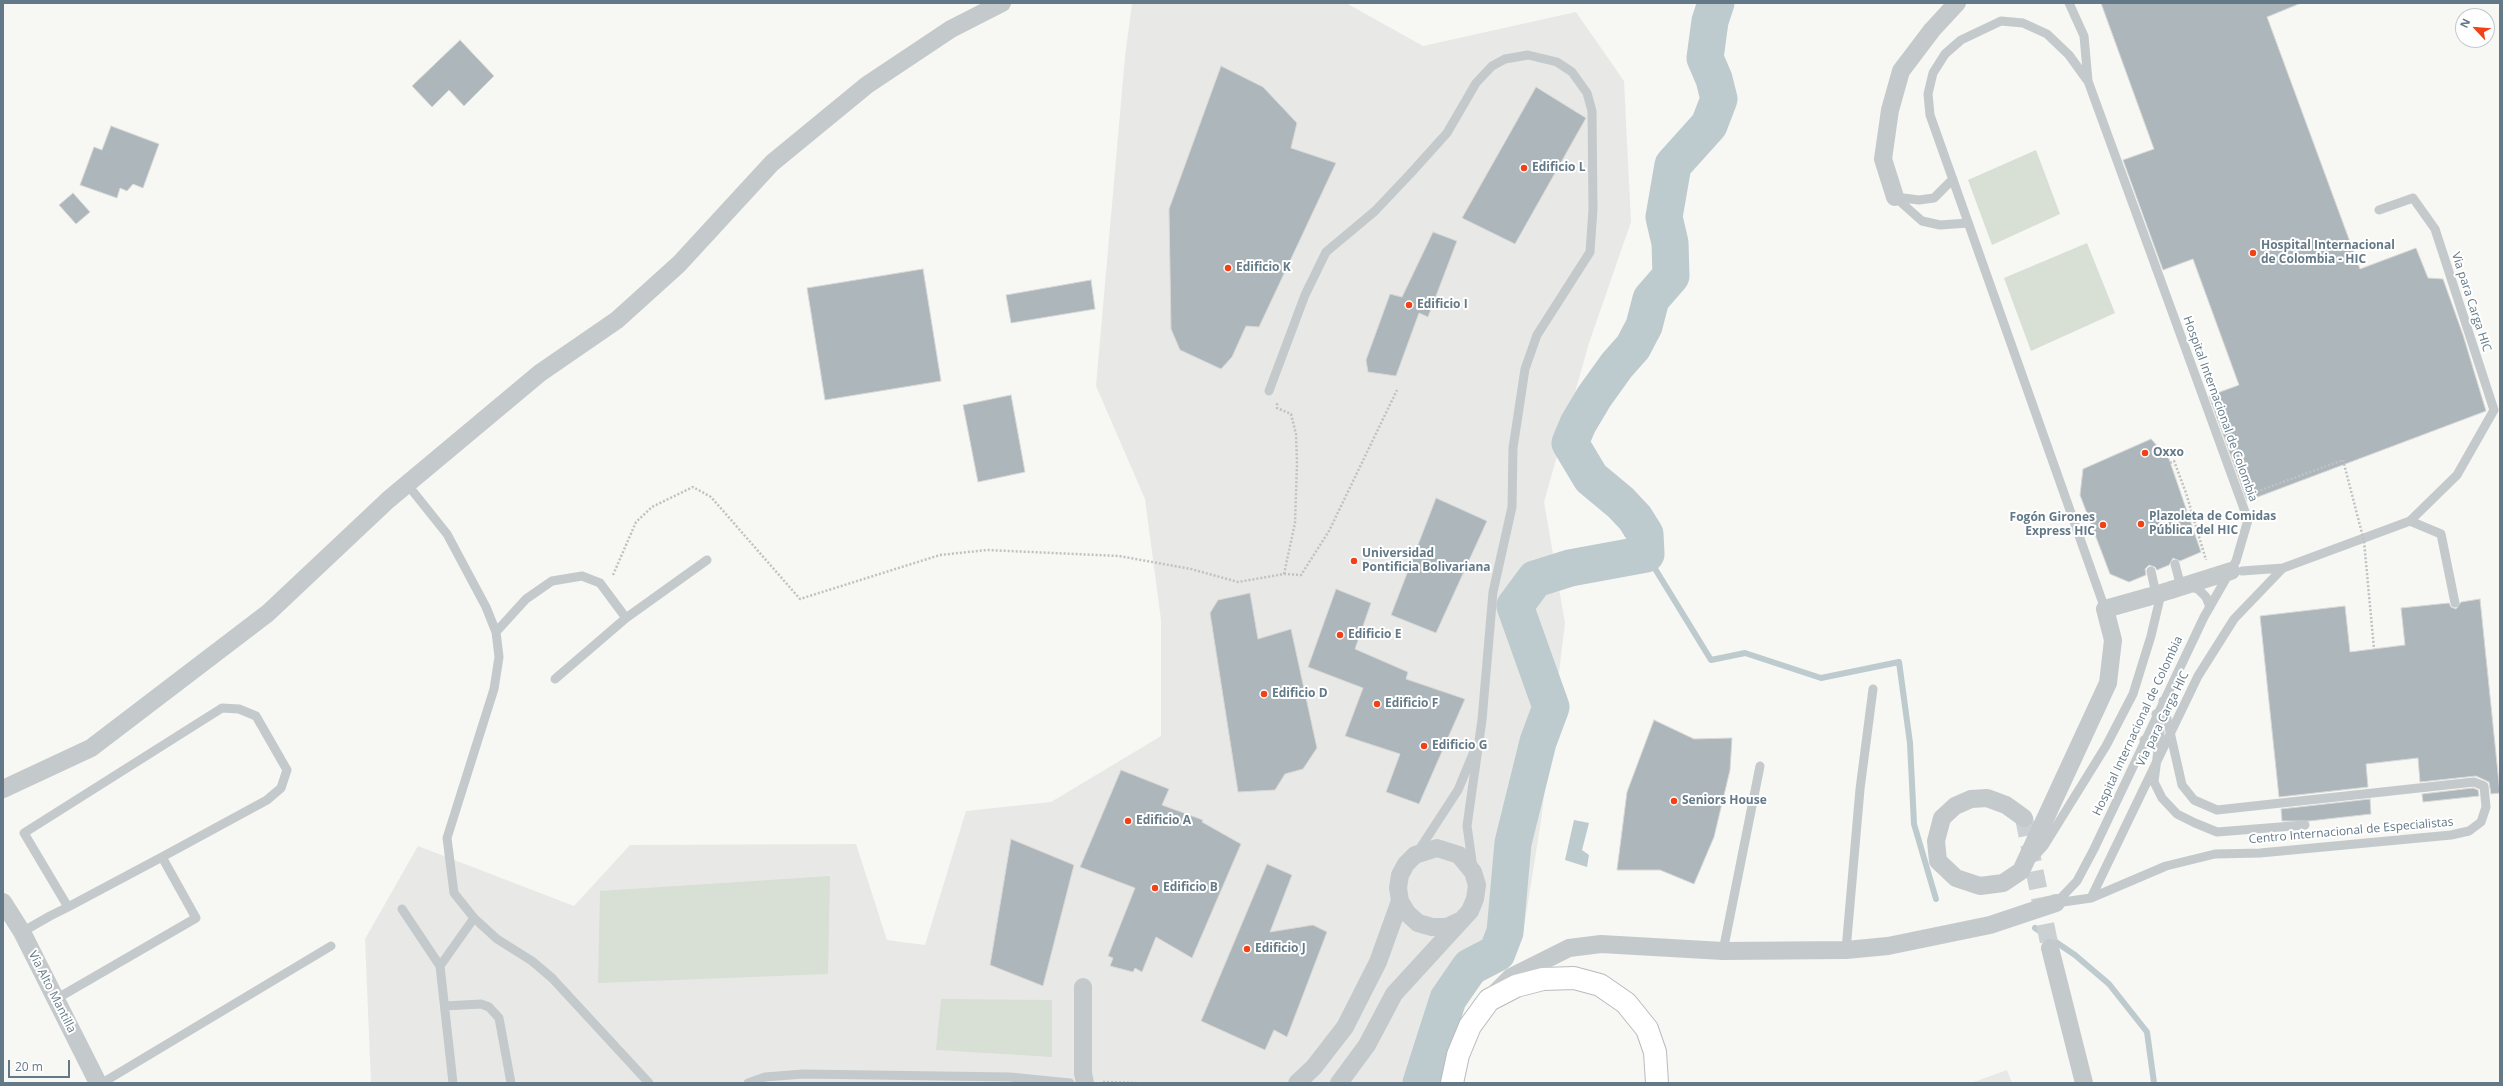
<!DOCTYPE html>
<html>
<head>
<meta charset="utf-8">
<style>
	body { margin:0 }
	#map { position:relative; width:2503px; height:1086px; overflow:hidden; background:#f7f7f3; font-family:"Open Sans",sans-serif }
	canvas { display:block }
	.frame { position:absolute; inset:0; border:4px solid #637987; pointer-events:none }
	.north { position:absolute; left:2455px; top:8px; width:40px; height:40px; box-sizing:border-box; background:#fff; border:1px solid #c1c9cf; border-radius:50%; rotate:296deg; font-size:11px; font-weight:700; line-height:16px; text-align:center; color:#637987 }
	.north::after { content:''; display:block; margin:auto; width:14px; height:18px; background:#f34117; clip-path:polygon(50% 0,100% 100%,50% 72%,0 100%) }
	.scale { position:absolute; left:8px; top:1060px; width:62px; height:18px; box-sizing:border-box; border:2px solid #637987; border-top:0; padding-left:5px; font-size:12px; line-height:14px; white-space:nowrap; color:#637987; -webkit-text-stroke:3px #fff; paint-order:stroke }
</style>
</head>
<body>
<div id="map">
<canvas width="2503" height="1086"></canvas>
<div class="frame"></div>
<div class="north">N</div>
<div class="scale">20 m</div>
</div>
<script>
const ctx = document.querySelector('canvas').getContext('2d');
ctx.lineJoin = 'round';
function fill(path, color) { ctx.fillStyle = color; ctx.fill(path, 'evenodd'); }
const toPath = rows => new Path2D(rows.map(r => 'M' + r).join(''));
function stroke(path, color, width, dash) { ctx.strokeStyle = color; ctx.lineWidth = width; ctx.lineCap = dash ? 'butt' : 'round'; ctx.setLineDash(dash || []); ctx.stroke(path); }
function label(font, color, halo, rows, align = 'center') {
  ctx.font = font + ' "Open Sans",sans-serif'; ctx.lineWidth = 4; ctx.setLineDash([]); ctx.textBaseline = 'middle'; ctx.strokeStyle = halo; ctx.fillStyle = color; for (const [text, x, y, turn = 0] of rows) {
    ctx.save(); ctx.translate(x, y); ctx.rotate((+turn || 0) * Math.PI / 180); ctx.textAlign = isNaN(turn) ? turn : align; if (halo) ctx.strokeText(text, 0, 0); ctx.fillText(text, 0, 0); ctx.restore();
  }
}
const built = toPath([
	[1132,3,1346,3,1423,46,1576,12,1624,81,1631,222,1589,343,1544,502,1565,623,1541,821,1522,940,1477,988,1457,1017,1443,1049,1436,1083,371,1083,365,939,418,846,574,906,630,845,856,844,887,940,925,945,966,811,1051,802,1161,736,1161,620,1145,499,1096,386,1125,57],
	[2007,1070,2012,1083,1971,1083]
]);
const green = toPath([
	[2036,150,2060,214,1992,245,1968,180],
	[2087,243,2115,313,2031,351,2004,278],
	[830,876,828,974,598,983,600,891],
	[941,999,1052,1000,1052,1057,936,1050]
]);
const water = toPath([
	[1574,820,1589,823,1582,850,1589,855,1587,867,1565,860]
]);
const stream = toPath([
	[1646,554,1711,660,1745,653,1821,678,1899,662,1910,743,1914,824,1936,899],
	[2035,928,2075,955,2109,984,2147,1032,2154,1083]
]);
const river = toPath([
	[1421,1083,1448,999,1470,967,1497,953,1505,932,1513,843,1538,742,1551,707,1515,606,1535,579,1570,568,1646,554,1645,534,1635,518,1621,503,1591,478,1570,443,1578,424,1594,397,1617,365,1633,347,1644,326,1651,299,1671,276,1670,243,1664,217,1673,165,1709,125,1719,99,1714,79,1705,58,1710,21,1716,3]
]);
const building = toPath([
	[2101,3,2301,3,2267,17,2360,269,2416,248,2428,278,2443,279,2463,335,2486,411,2247,501,2209,396,2239,385,2193,259,2163,270,2123,160,2154,149,2101,3],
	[460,40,494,76,464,106,449,90,432,107,412,86,460,40],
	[1221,66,1263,87,1297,123,1291,148,1336,163,1259,327,1246,326,1232,357,1221,369,1180,350,1171,329,1169,209,1221,66],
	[1536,87,1586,118,1515,244,1462,218,1536,87],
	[111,126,159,144,143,188,133,184,127,191,120,188,117,198,80,185,94,147,102,150,111,126],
	[73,193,90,212,76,224,59,205,73,193],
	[1433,232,1457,241,1428,317,1419,313,1396,376,1368,372,1366,360,1390,294,1402,297,1433,232],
	[923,269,941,381,825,400,807,288,923,269],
	[1091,280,1095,309,1011,323,1006,295,1091,280],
	[1011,395,1025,472,978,482,963,405,1011,395],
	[2151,439,2169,459,2201,552,2180,561,2173,558,2169,565,2157,570,2155,567,2149,565,2145,569,2146,575,2129,582,2110,574,2080,495,2083,469,2151,439],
	[1436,498,1487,521,1436,633,1391,615,1436,498],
	[1336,589,1371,603,1355,649,1408,672,1406,679,1465,699,1419,804,1386,792,1400,754,1345,736,1363,688,1308,667,1336,589],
	[1250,593,1258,639,1291,629,1317,748,1303,769,1285,774,1275,790,1238,792,1210,613,1218,600,1250,593],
	[2480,599,2500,793,2491,794,2489,782,2476,776,2420,782,2418,758,2366,764,2368,787,2279,797,2260,616,2345,606,2350,652,2405,645,2401,608,2449,603,2451,607,2456,609,2461,602,2480,599],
	[1654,720,1694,739,1732,738,1730,770,1714,837,1694,884,1660,870,1617,870,1627,792,1654,720],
	[1121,770,1169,789,1162,805,1203,820,1202,822,1241,844,1192,958,1156,937,1142,972,1135,968,1133,972,1110,966,1113,958,1108,956,1135,888,1080,867,1121,770],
	[2473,788,2478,790,2479,796,2423,802,2422,794,2473,788],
	[2370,799,2371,814,2309,821,2282,821,2281,809,2370,799],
	[1011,839,1074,865,1043,986,990,965,1011,839],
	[1267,864,1292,875,1270,932,1313,925,1327,932,1287,1037,1274,1030,1265,1050,1201,1021,1267,864]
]);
const minorTunnel = toPath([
	[2024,818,2050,948]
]);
const path = toPath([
	[2170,463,2174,461,2186,493,2206,560],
	[2253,493,2343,460],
	[1284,574,1301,575,1329,531,1397,390],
	[613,575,636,522,652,507,693,487,711,497,800,599,940,555,987,550,1119,556,1191,569,1238,582,1284,574,1295,523,1297,464,1296,434,1291,414,1277,408,1277,402],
	[1103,1082,1137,1083]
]);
const service = toPath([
	[2087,80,2069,55,2047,34,2023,23,2001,21,1961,40,1945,54,1933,73,1928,94,1930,115,2105,609],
	[1895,197,1922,221,1940,225,1968,223],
	[1895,197,1919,200,1934,198,1953,179],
	[1269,391,1305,295,1326,252,1375,211,1410,174,1447,133,1476,83,1492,66,1505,59,1528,55,1557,62,1572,72,1587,93,1592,111,1593,209,1590,252,1537,335,1525,369,1513,448,1512,507,1493,592,1482,720,1467,826,1473,868],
	[407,484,447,534,486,607,496,632,499,657,494,689,447,838,454,893,474,918,497,939,532,961,552,978,649,1083],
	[2410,521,2441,534,2455,603],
	[2175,564,2181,587],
	[2151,571,2156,594],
	[2242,571,2283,568,2410,521,2457,475,2494,410,2435,229,2413,198,2379,210],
	[2190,586,2199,590,2206,597,2210,607],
	[626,618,707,560],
	[496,632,526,599,552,581,582,576,600,583,626,618,555,679],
	[2156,714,2160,732,2159,747],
	[2144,740,2149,738,2156,741,2158,750,2154,782,2162,798,2177,814,2195,823,2217,832,2305,825],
	[1417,853,1458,790,1475,749],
	[2033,858,2044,846,2106,746,2133,694,2151,636,2160,598],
	[2091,898,2198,676,2234,619,2283,568],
	[2056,903,2077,881,2094,849,2204,617,2236,561,2248,520,2088,81,2084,36,2069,3],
	[2056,903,2091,898,2166,866,2215,854,2260,853,2451,835,2469,831,2481,822,2486,807,2484,786,2474,782,2217,810,2194,800,2182,785,2163,701],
	[402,909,440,966],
	[22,932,50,916,68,907,162,857,267,800,281,788,287,770,256,716,239,709,222,708,24,833,68,907],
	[1846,950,1860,789,1873,689],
	[1723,951,1760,766],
	[56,999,196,918,162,857],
	[445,1006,481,1004,489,1007,499,1018,511,1083],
	[102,1083,331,946],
	[453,1083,440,966,474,918],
	[748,1083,765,1077,803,1074,1010,1077,1070,1083]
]);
const minor = toPath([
	[1895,197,1883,159,1890,110,1901,71,1932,30,1957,3],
	[2171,590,2231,571],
	[3,789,91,748,268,613,388,500,540,373,617,320,679,264,772,163,867,85,951,29,1002,3],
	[2024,818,2006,805,1987,798,1971,799,1955,806,1942,818,1936,841,1938,861,1956,878,1980,886,2003,883,2021,871,2108,683,2113,640,2105,609,2148,597],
	[3,902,22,932,98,1083],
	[2050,948,2084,1083],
	[1083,987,1083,1073,1085,1083],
	[1496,992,1511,977,1569,948,1601,944,1723,951,1846,950,1888,946,1990,925,2056,903],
	[1297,1083,1314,1067,1345,1027,1378,962,1400,901],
	[1339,1083,1367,1045,1394,994,1470,911,1475,899,1477,885,1473,872,1459,855,1437,848,1415,855,1406,864,1400,875,1398,888,1400,901,1407,913,1418,923,1432,927,1447,927,1460,921]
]);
const trunk = toPath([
	[1452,1083,1458,1055,1470,1026,1489,1000,1516,986,1543,979,1574,978,1600,985,1626,1003,1647,1029,1655,1052,1657,1083]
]);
const pathBridge = toPath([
	[2343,460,2364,541,2374,649]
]);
const minorBridge = toPath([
	[2148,597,2171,590]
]);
const markers = [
	[1524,168,4,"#f34117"],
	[2253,253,4,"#f34117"],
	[1228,268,4,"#f34117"],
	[1409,305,4,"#f34117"],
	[2145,453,4,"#f34117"],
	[2141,524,4,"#f34117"],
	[2103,525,4,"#f34117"],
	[1354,561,4,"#f34117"],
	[1340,635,4,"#f34117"],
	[1264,694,4,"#f34117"],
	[1377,704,4,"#f34117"],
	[1424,746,4,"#f34117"],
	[1674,801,4,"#f34117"],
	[1128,821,4,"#f34117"],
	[1155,888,4,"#f34117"],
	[1247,949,4,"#f34117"]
];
const poiNames = [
	["Edificio L",1532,168],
	["Hospital Internacional",2261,246],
	["de Colombia - HIC",2261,260],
	["Edificio K",1236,268],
	["Edificio I",1417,305],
	["Oxxo",2153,453],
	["Plazoleta de Comidas",2149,517],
	["Pública del HIC",2149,531],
	["Fogón Girones",2095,518,"right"],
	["Express HIC",2095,532,"right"],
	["Universidad",1362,554],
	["Pontificia Bolivariana",1362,568],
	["Edificio E",1348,635],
	["Edificio D",1272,694],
	["Edificio F",1385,704],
	["Edificio G",1432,746],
	["Seniors House",1682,801],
	["Edificio A",1136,821],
	["Edificio B",1163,888],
	["Edificio J",1255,949]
];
const streetNames = [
	["Via para Carga HIC",2471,302,72],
	["Hospital Internacional de Colombia",2220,409,70],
	["Via para Carga HIC",2163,719,-64],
	["Hospital Internacional de Colombia",2138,726,-65],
	["Centro Internacional de Especialistas",2351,831,-5],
	["Vía Alto Mantilla",52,992,63]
];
fill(built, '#e8e9e7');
fill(green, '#d8dfd4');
fill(water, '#bdcace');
stroke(stream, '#bdcace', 6);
stroke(river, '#bdcace', 37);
fill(building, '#adb6bb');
stroke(building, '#d8d8d6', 1);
stroke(minorTunnel, '#cbd1d3', 18, [18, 9]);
stroke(trunk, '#b8bcbf', 24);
stroke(path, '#bfc2c4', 2.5, [2, 2]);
stroke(service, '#c4c9cc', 9);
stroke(minor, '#c4c9cc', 18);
stroke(trunk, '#fff', 22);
stroke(pathBridge, '#bfc2c4', 2.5, [2, 2]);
stroke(minorBridge, '#c4c9cc', 18);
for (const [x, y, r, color] of markers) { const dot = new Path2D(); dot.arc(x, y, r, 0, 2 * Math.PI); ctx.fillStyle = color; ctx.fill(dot); stroke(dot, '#fff', 1.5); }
label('bold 12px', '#637987', '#fff', poiNames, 'left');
label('12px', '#637987', '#fff', streetNames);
</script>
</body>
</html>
